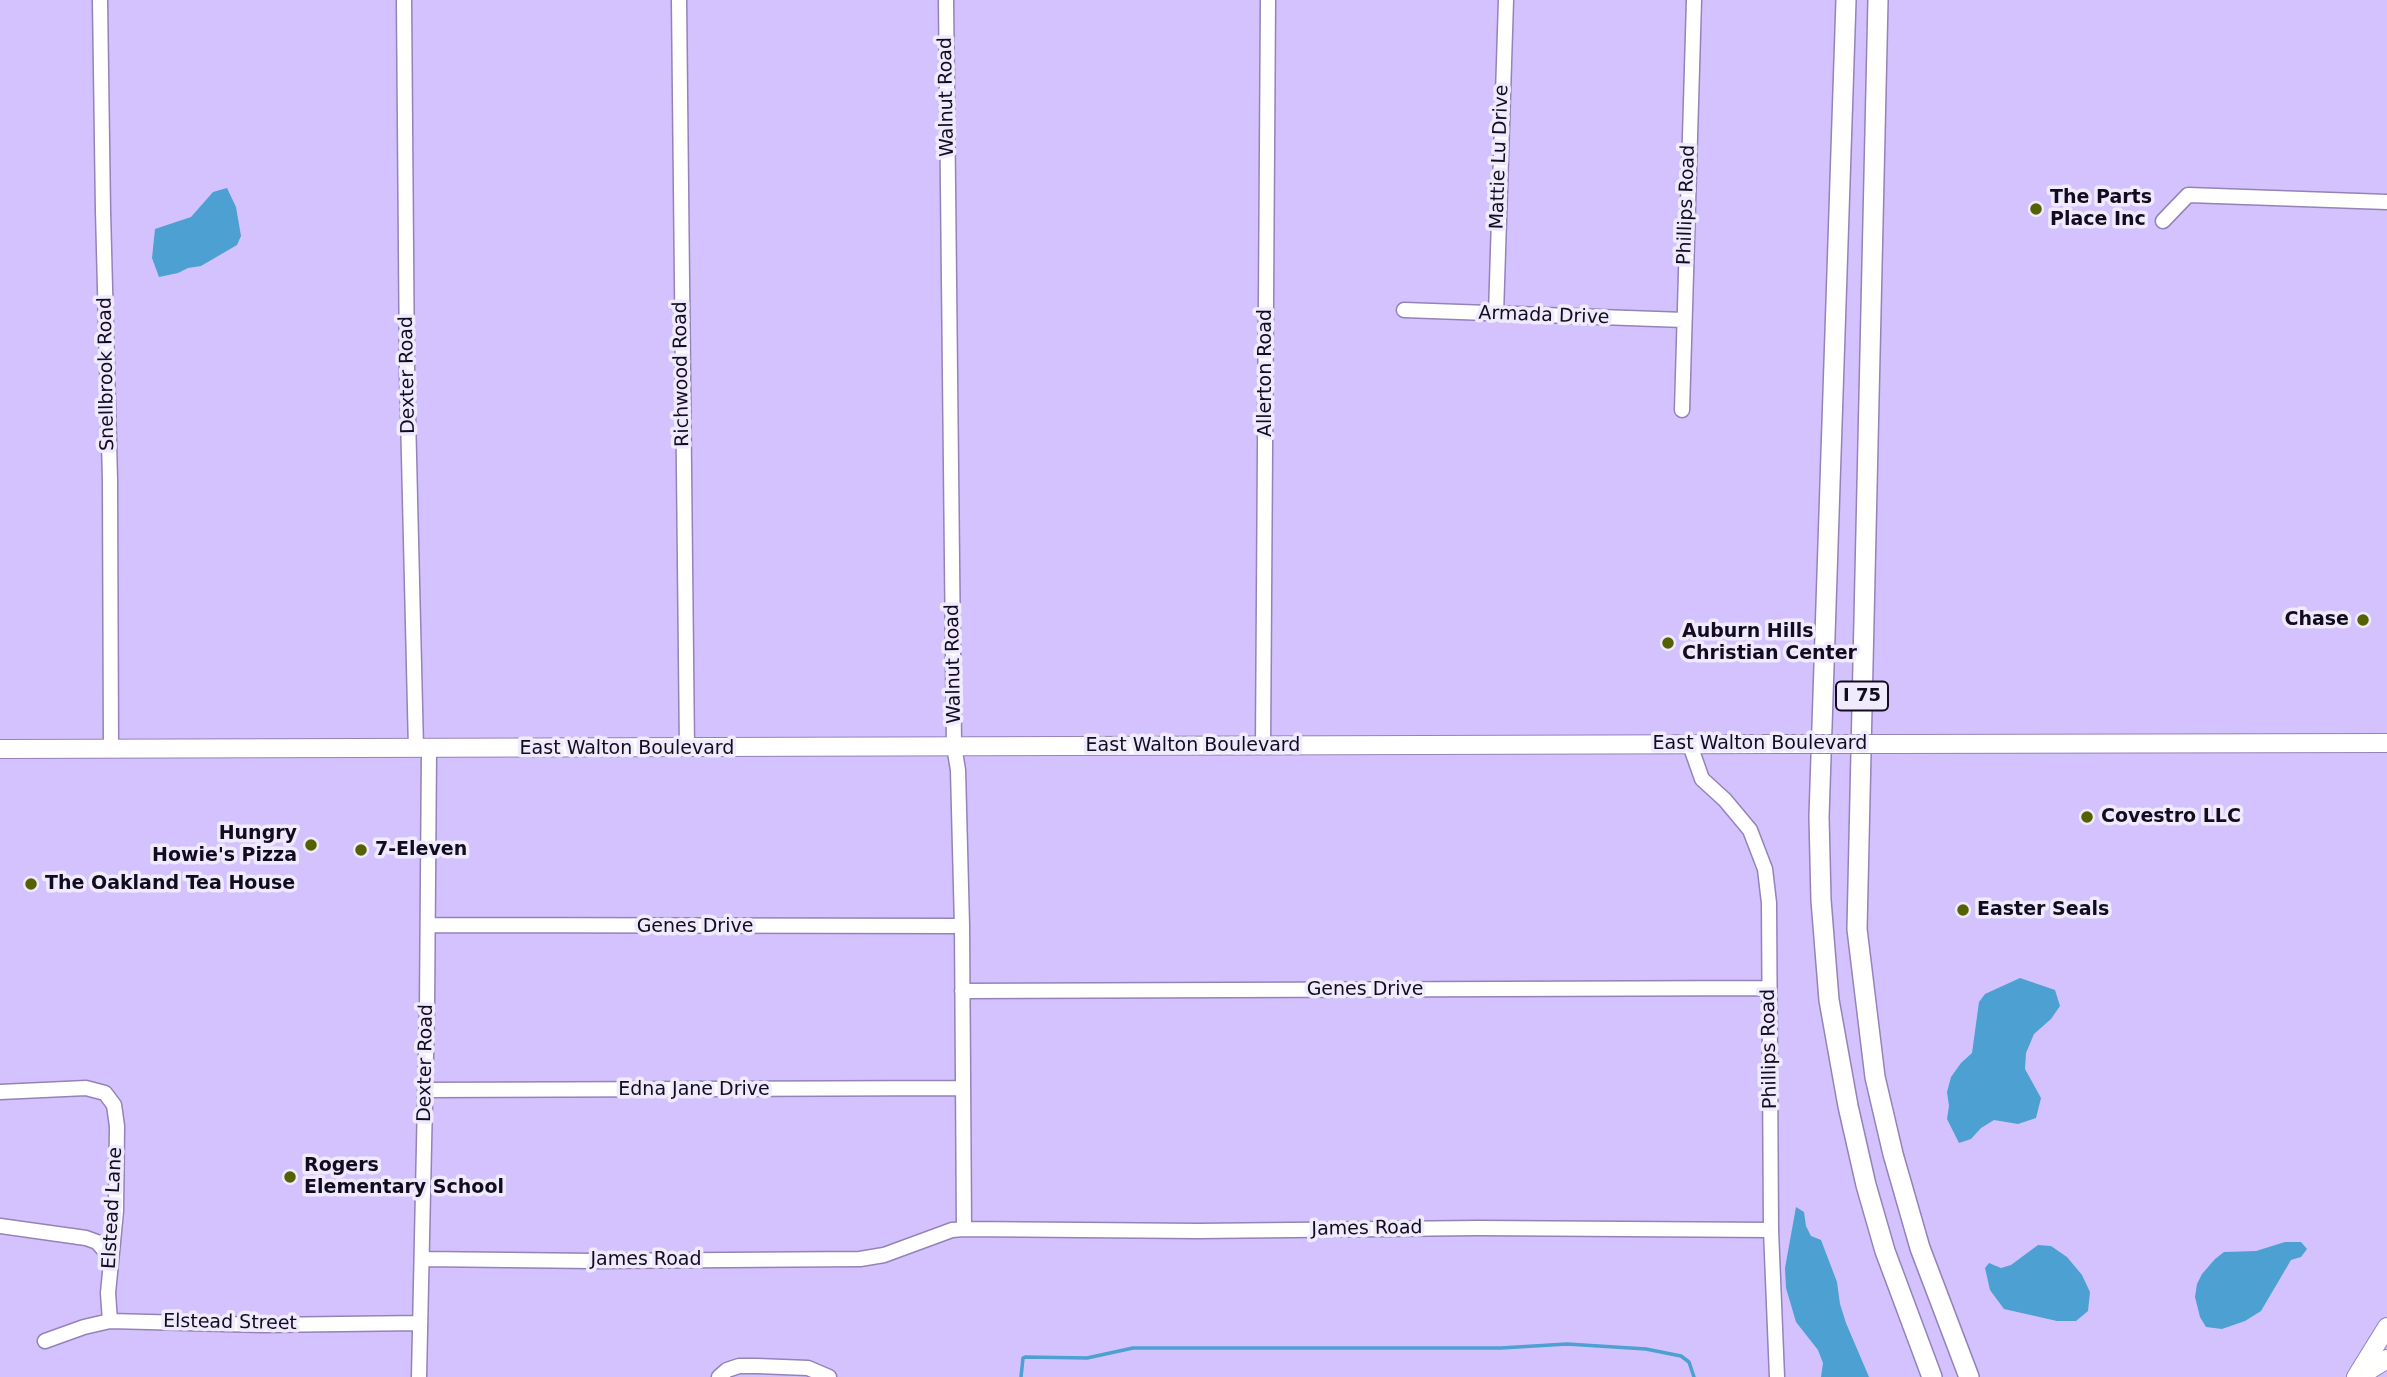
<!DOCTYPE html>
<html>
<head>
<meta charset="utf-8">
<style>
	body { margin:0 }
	canvas { display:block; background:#d3c2fd }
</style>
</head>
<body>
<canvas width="2387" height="1377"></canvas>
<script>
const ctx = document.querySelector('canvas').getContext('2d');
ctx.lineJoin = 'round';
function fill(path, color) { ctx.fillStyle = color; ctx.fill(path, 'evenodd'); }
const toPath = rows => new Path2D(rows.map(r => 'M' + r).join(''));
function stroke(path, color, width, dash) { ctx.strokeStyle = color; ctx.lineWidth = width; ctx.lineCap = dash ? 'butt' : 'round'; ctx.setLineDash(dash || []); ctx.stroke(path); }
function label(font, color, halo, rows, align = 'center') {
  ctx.font = font + ' "DejaVu Sans",sans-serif'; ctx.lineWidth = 7; ctx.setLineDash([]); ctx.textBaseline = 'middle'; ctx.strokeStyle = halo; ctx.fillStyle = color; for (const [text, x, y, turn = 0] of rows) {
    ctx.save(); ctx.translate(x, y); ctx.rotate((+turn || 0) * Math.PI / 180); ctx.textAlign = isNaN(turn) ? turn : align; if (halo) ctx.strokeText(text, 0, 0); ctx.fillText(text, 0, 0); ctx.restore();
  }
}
const water = toPath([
	[227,188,236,207,241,236,237,245,201,266,188,268,178,273,159,277,152,258,155,229,191,217,213,192],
	[2020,978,2055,990,2060,1006,2051,1019,2034,1034,2026,1053,2025,1069,2041,1098,2036,1118,2018,1124,1994,1120,1981,1128,1971,1139,1959,1143,1947,1119,1949,1106,1947,1092,1951,1077,1961,1063,1972,1053,1979,1002,1985,994],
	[1796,1207,1804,1212,1806,1226,1811,1236,1821,1240,1837,1282,1840,1304,1846,1323,1869,1377,1821,1377,1823,1363,1818,1350,1796,1322,1786,1288,1785,1268],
	[2285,1242,2301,1242,2307,1249,2301,1257,2291,1260,2261,1311,2245,1321,2222,1329,2206,1327,2200,1317,2195,1297,2197,1284,2202,1274,2215,1259,2224,1252,2256,1251],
	[2038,1245,2051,1246,2067,1257,2082,1275,2090,1292,2088,1311,2076,1321,2057,1321,2004,1309,1990,1290,1985,1268,1989,1263,2001,1268,2011,1265]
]);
const stream = toPath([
	[1021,1377,1023,1358,1025,1357,1087,1358,1133,1348,1501,1348,1567,1344,1646,1349,1681,1356,1689,1362,1694,1377]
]);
const minor = toPath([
	[100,0,103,211,110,480,111,749],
	[404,0,407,373,416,749],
	[679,0,687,749],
	[946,0,954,746,958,770,962,926,964,1229],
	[2163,221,2188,195,2387,202],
	[1404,310,1684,320],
	[1496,314,1506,0],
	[1682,410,1694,0],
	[1263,745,1268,0],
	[1690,745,1702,779,1725,800,1750,830,1765,869,1769,903,1771,1230,1777,1377],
	[428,925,962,926],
	[962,991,1769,988],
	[426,1090,962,1088],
	[0,1092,86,1088,105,1093,114,1105,117,1126,116,1211,108,1293,110,1321],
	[0,1226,86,1238,97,1242,110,1257],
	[422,1259,594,1261,860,1259,884,1255,952,1230,964,1229,1198,1231,1478,1228,1771,1230],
	[45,1341,84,1327,110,1321,263,1325,420,1323],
	[419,1377,427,1007,429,750],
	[719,1377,727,1370,739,1366,757,1366,808,1368,829,1377]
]);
const major = toPath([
	[1890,744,2387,743],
	[0,749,1780,744],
	[2360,1376,2387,1359],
	[2356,1377,2387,1327]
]);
const highway = toPath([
	[1846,0,1819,817,1821,900,1829,1000,1848,1106,1866,1185,1885,1251,1932,1377],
	[1878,0,1857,929,1875,1077,1893,1154,1920,1248,1969,1377]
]);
const majorBridge = toPath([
	[1780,744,1890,744]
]);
const markers = [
	[2036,209,7,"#556101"],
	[2363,620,7,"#556101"],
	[1668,643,7,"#556101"],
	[2087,817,7,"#556101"],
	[311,845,7,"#556101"],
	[361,850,7,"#556101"],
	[31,884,7,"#556101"],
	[1963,910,7,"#556101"],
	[290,1177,7,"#556101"]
];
const shields = [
	[1862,696,52]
];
const shieldNames = [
	["I 75",1862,696]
];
const streetNames = [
	["Walnut Road",947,97,-91],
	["Mattie Lu Drive",1500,157,-88],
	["Phillips Road",1687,205,-88],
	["Armada Drive",1544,316,2],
	["Allerton Road",1266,373,-90],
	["Snellbrook Road",107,374,-91],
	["Richwood Road",682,374,-91],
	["Dexter Road",408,375,-91],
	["Walnut Road",954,664,-91],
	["East Walton Boulevard",1760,744],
	["East Walton Boulevard",1193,746],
	["East Walton Boulevard",627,749],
	["Genes Drive",695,927],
	["Genes Drive",1365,990],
	["Phillips Road",1770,1049,-91],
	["Dexter Road",426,1063,-89],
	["Edna Jane Drive",694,1090],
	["Elstead Lane",113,1208,-87],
	["James Road",1367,1229,-1],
	["James Road",646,1260],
	["Elstead Street",230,1323,1]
];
const poiNames = [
	["The Parts",2050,198],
	["Place Inc",2050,220],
	["Chase",2349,620,"right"],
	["Auburn Hills",1682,632],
	["Christian Center",1682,654],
	["Covestro LLC",2101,817],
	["Hungry",297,834,"right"],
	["Howie's Pizza",297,856,"right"],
	["7-Eleven",375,850],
	["The Oakland Tea House",45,884],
	["Easter Seals",1977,910],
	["Rogers",304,1166],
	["Elementary School",304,1188]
];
fill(water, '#4da0d2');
stroke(stream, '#4da0d2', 3.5);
stroke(minor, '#9383b9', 17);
stroke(major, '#9383b9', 20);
stroke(highway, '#9383b9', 22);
stroke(minor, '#fff', 14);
stroke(major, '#fff', 18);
stroke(highway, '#fff', 19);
stroke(majorBridge, '#9383b9', 20, []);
stroke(majorBridge, '#fff', 18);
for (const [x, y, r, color] of markers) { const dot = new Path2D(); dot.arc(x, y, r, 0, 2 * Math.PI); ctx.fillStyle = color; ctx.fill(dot); stroke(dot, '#efebfd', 2.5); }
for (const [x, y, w] of shields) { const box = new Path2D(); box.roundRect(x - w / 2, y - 14.5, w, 29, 5); ctx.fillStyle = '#efebfd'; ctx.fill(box); stroke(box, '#130c20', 2); }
label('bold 18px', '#130c20', null, shieldNames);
label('19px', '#130c20', '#efebfd', streetNames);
label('bold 19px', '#130c20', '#efebfd', poiNames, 'left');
</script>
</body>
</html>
